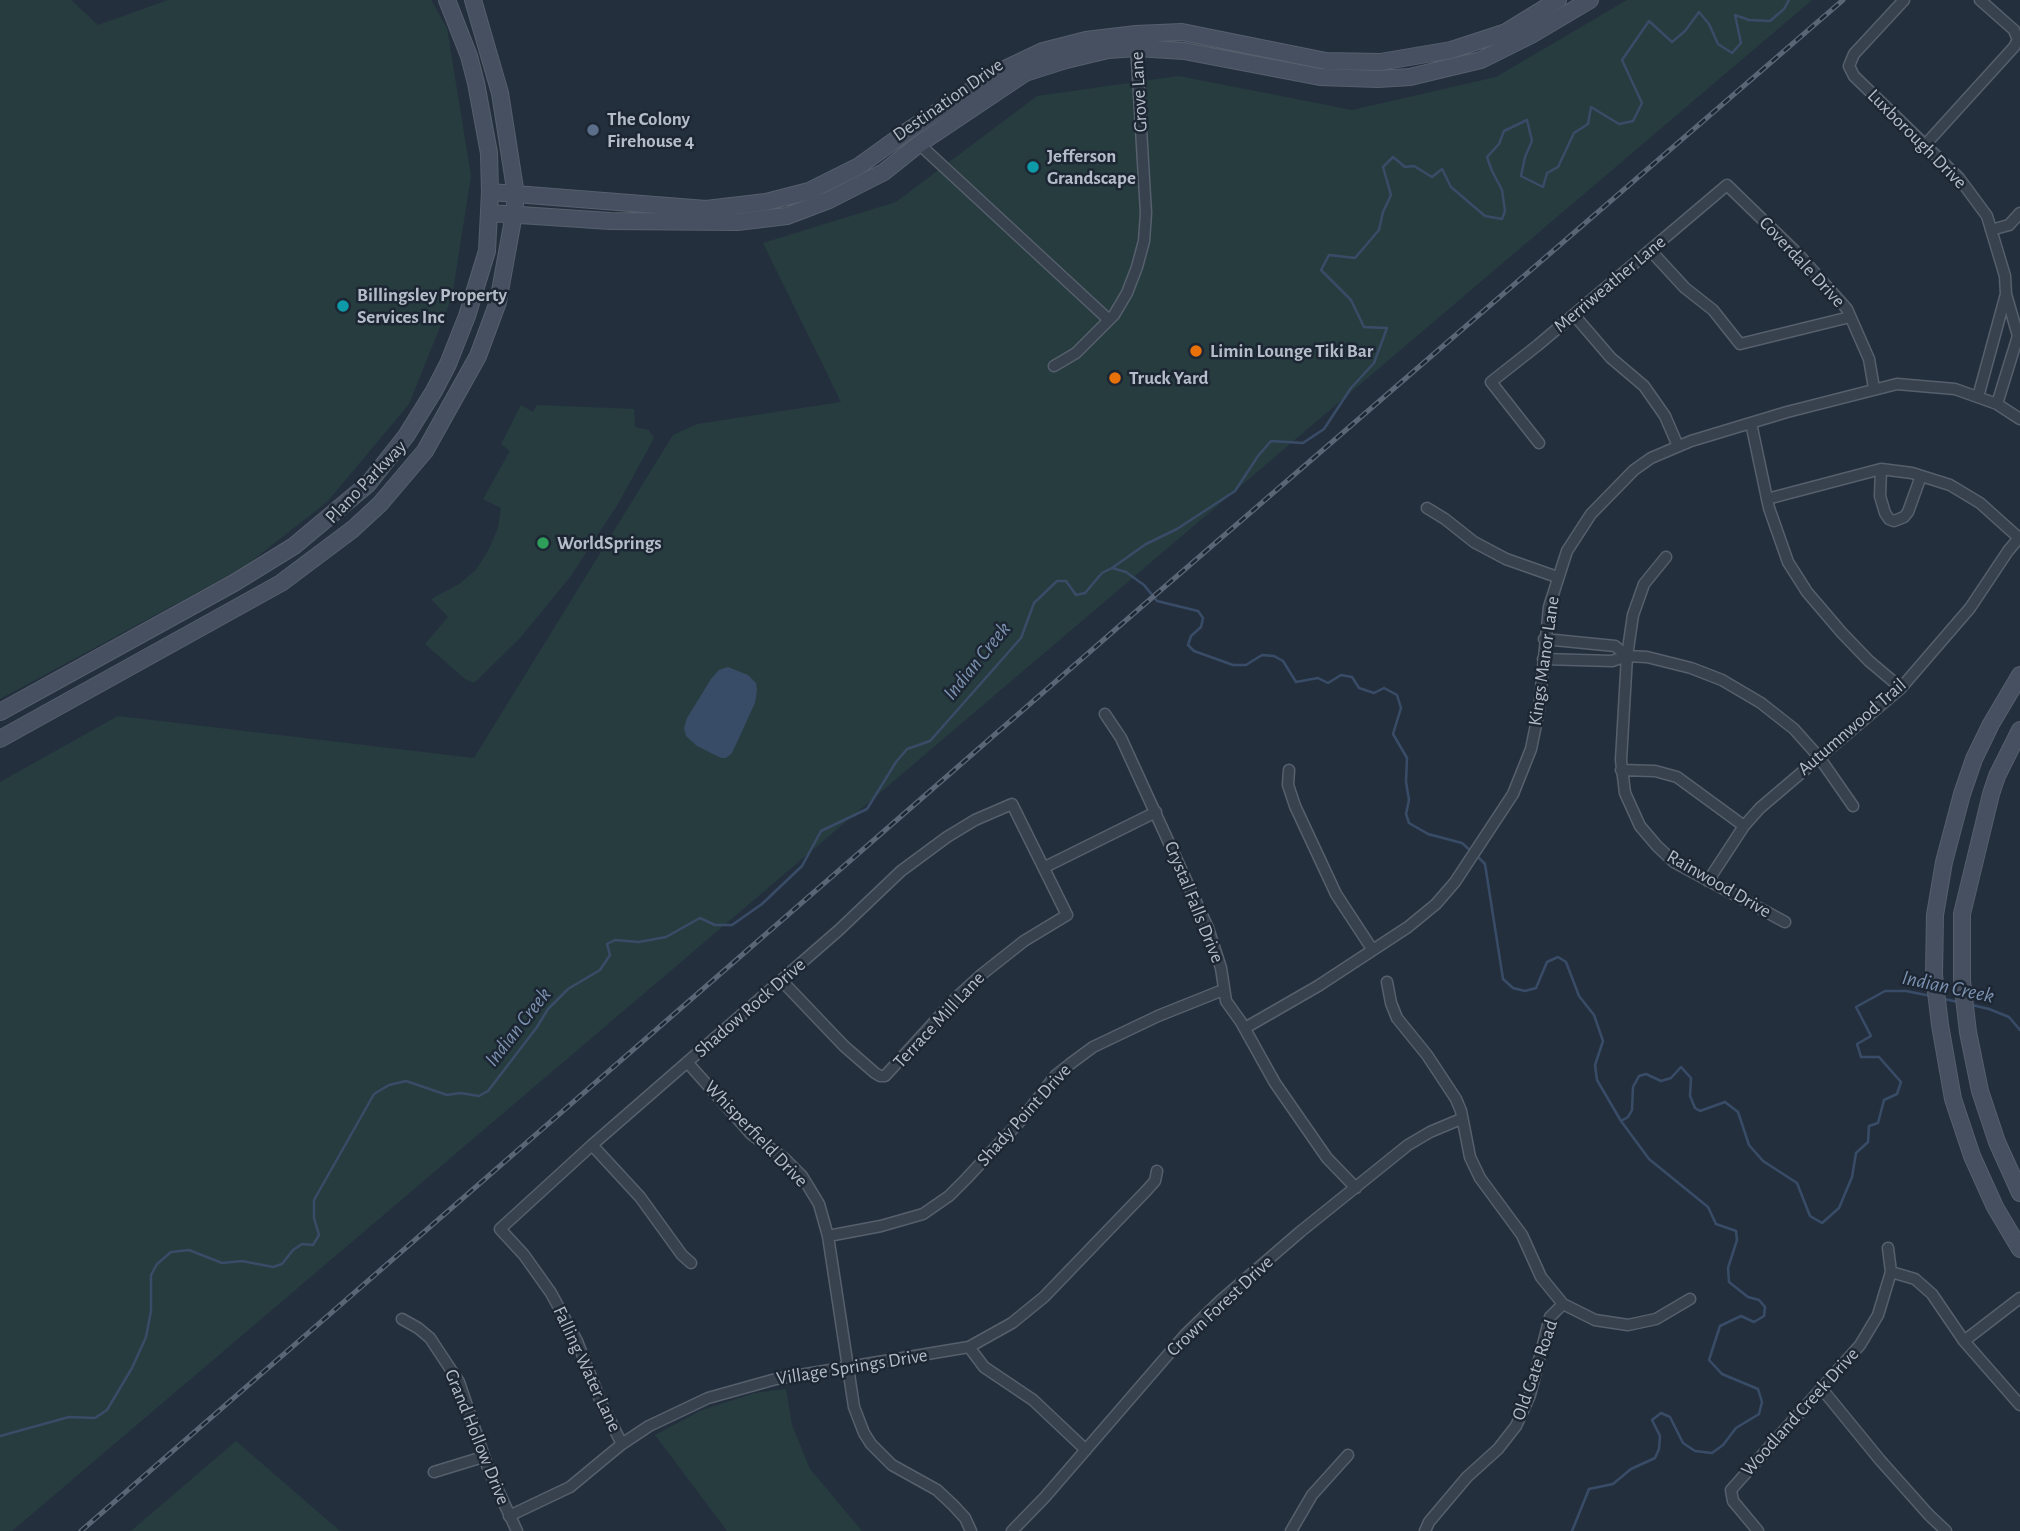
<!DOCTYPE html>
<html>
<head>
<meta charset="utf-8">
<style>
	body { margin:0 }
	canvas { display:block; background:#242f3e }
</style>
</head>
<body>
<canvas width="2020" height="1531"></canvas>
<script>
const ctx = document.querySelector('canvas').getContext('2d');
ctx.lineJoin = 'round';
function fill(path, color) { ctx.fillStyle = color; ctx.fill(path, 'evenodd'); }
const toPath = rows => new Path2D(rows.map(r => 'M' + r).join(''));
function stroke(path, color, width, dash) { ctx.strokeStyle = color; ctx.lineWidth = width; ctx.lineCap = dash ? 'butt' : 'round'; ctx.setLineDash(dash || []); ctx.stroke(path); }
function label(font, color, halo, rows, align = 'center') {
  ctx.font = font + ' "Alegreya Sans",sans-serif'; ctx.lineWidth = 5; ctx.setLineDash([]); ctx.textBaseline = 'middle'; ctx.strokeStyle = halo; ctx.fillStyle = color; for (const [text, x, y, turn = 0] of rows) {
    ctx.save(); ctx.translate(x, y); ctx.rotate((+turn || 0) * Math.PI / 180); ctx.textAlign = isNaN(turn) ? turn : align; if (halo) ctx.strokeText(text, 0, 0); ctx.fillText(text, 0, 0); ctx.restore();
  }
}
const green = toPath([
	[0,0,71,0,98,25,168,0,431,0,447,28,471,176,452,297,409,404,327,502,244,567,0,699],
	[1627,0,1812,0,12,1531,0,1531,0,782,118,716,474,758,673,435,697,424,841,402,763,243,896,202,1037,96,1179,76,1352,110,1496,77],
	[521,405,533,412,537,405,634,409,635,427,649,430,654,438,618,504,570,577,520,638,474,683,465,679,425,644,448,617,431,599,459,584,476,570,488,551,498,528,501,508,483,499,510,451,501,444],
	[786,1389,792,1425,810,1469,862,1531,727,1531,655,1435,702,1410,755,1393],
	[236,1441,340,1531,131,1531]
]);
const water = toPath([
	[728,667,748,675,756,683,757,690,755,703,732,753,726,758,721,758,697,746,686,736,684,728,687,718,711,679,719,670]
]);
const stream = toPath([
	[1112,568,1146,544,1177,529,1235,491,1258,456,1271,441,1303,443,1324,429,1351,388,1374,363,1387,328,1364,327,1351,300,1321,270,1329,255,1355,258,1379,230,1383,212,1391,195,1383,167,1393,157,1405,167,1414,166,1432,177,1442,169,1451,187,1485,216,1502,219,1505,211,1502,190,1492,171,1487,157,1499,144,1504,131,1527,120,1532,141,1525,157,1521,176,1543,187,1547,173,1558,167,1574,133,1588,124,1591,107,1619,124,1633,121,1642,103,1622,60,1649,21,1672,42,1685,31,1699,12,1709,24,1718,44,1732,53,1741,43,1735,15,1749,20,1770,21,1784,9,1789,0],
	[1476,855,1485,864,1503,979,1513,988,1525,991,1536,988,1547,962,1558,957,1566,962,1579,996,1594,1015,1603,1041,1595,1065,1597,1080,1621,1121,1649,1159,1708,1207,1716,1224,1736,1231,1737,1240,1728,1268,1729,1282,1748,1297,1759,1300,1765,1307,1764,1316,1754,1322,1741,1316,1720,1326,1709,1360,1722,1374,1758,1389,1762,1402,1759,1414,1736,1428,1723,1445,1712,1453,1695,1451,1683,1443,1670,1417,1661,1413,1652,1420,1660,1436,1659,1449,1655,1458,1631,1469,1613,1484,1589,1489,1572,1531],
	[1944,999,1958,1002],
	[1972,1005,1989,1009,2009,1017,2020,1030],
	[1621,1121,1628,1117,1632,1110,1633,1087,1639,1076,1646,1074,1661,1081,1671,1078,1681,1067,1691,1078,1690,1096,1695,1108,1700,1111,1725,1102,1738,1112,1749,1145,1763,1161,1797,1183,1810,1216,1822,1223,1839,1208,1852,1177,1856,1153,1868,1142,1869,1126,1878,1123,1884,1100,1897,1094,1901,1082,1879,1057,1861,1057,1857,1044,1871,1036,1856,1007,1885,991,1906,991,1931,996],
	[0,1436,69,1417,95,1418,107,1410,132,1368,146,1337,151,1311,151,1275,157,1264,171,1252,189,1250,222,1263,242,1261,273,1267,282,1264,293,1250,302,1244,313,1245,319,1235,314,1218,314,1200,374,1094,389,1085,406,1081,447,1095,460,1093,479,1096,488,1091,537,1027,548,1009,568,989,600,970,610,955,607,944,615,940,639,942,666,937,700,918,715,925,732,925,762,904,802,866,821,831,867,809,896,762,907,749,930,741,1021,638,1034,603,1057,581,1066,581,1076,595,1085,593,1102,573,1112,568,1126,572,1144,585,1157,601,1198,611,1203,618,1201,627,1191,636,1188,645,1194,651,1233,665,1246,665,1262,655,1274,656,1283,661,1296,682,1318,678,1328,683,1341,675,1352,677,1359,688,1374,693,1384,688,1397,695,1401,708,1393,734,1407,758,1406,782,1409,800,1406,814,1409,823,1428,834,1462,843,1471,851]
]);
const street = toPath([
	[1904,0,1854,54,1849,66,1854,76,1959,178,1987,216,2005,276,2006,294],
	[919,144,1109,320],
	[1925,145,2014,47,2018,40,2014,30,1980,0],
	[1991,230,2009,225,2020,213],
	[1650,250,1685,288,1713,310,1740,344,1850,317],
	[1574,315,1611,358,1644,386,1665,416,1678,446],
	[1054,366,1076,353,1114,315,1127,293,1137,267,1144,241,1146,213,1136,44],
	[1978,397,2006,294,2018,336,1997,404],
	[1751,423,1769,508,1788,562,1807,592,1842,633,1869,661,1901,688],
	[1539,443,1491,382,1538,345,1727,185,1799,255,1847,309,1869,359,1874,388],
	[1881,469,1880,496,1885,513,1889,519,1894,521,1904,517,1908,512,1921,476],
	[1427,508,1445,519,1474,542,1506,559,1557,577],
	[1666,557,1644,584,1633,615,1627,656,1621,760,1625,793,1640,826,1657,846,1674,862,1785,922],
	[1544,639,1615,646,1627,656],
	[1543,659,1612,661,1627,656,1647,657,1691,668,1722,680,1761,703,1794,729,1819,757,1853,806],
	[1105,714,1121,738,1208,928,1221,968,1226,1001,1241,1022,1275,1083,1327,1158,1356,1188],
	[1289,770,1288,785,1295,806,1336,894,1372,949],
	[1621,770,1655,771,1677,777,1744,826],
	[1045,867,1156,812],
	[1708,881,1744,826,1760,808,1901,688,1970,608,2008,551,2019,538,1980,503,1950,485,1912,473,1881,469,1767,499],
	[1387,982,1391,1003,1397,1018,1427,1055,1456,1099,1461,1111,1470,1157,1480,1178,1522,1235,1541,1277,1563,1304,1595,1320,1628,1325,1656,1319,1690,1299],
	[1245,1028,1318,986,1408,927,1436,904,1455,882,1513,794,1531,749,1539,710,1549,607,1567,551,1591,514,1634,470,1651,458,1691,441,1787,412,1897,384,1955,389,1997,404,2020,419],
	[687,1062,751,1134,785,1159,802,1176,819,1204,828,1236,854,1407,864,1433,871,1444,892,1465,937,1490,953,1505,965,1518,971,1531],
	[592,1145,640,1197,682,1255,691,1263],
	[828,1236,881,1226,923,1214,949,1196,966,1179,1022,1119,1056,1075,1070,1064,1093,1047,1114,1037,1158,1016,1223,990],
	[1891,1272,1915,1279,1932,1294,1964,1341,2020,1405],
	[402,1319,418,1328,430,1338,459,1382,489,1471,517,1531],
	[1964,1341,2020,1298],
	[969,1347,984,1367,1033,1400,1086,1450],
	[1822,1389,1880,1460,1929,1515,1946,1531],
	[622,1444,602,1405,577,1341,551,1293,524,1255,500,1229,592,1145,839,930,901,871,947,837,975,820,1012,804,1067,915,1024,941,981,975,958,996,885,1076,880,1076,875,1073,844,1046,782,981],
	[434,1472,483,1457],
	[509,1516,570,1487,622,1444,649,1426,708,1398,776,1379,969,1347,1012,1323,1044,1297,1147,1190,1155,1181,1157,1171],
	[1012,1531,1045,1497,1185,1335,1220,1301,1300,1232,1408,1145,1430,1132,1461,1119],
	[1291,1531,1312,1495,1348,1455],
	[1425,1531,1429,1522,1467,1477,1498,1449,1516,1426,1530,1395,1550,1317,1563,1304],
	[1758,1531,1733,1501,1731,1490,1860,1345,1878,1315,1891,1272,1888,1248]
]);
const secondary = toPath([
	[490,192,706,209,766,202,809,191,859,166,909,130,1003,70,1043,51,1086,40,1136,34,1182,32,1326,61,1380,62,1451,50,1506,32,1558,0],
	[490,213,610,221,737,222,787,216,829,200,884,172,919,144,1025,73,1066,60,1108,50,1137,48,1184,51,1320,77,1378,79,1410,77,1481,60,1531,35,1590,0],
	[2020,675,1991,724,1974,759,1962,794,1944,862,1935,915,1934,975,1940,1025,1953,1099,1972,1156,1995,1207,2020,1249],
	[0,712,234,583,294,546,368,484,406,436,434,391,448,364,467,316,487,251,490,192,489,153,476,83,469,56,447,0],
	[2020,730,1997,776,1991,794,1962,914,1962,981,1968,1032,1980,1091,1997,1142,2020,1193],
	[0,739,281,583,353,529,380,504,425,451,478,356,498,302,514,214,516,195,500,93,473,0]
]);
const rail = toPath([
	[81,1531,1132,615,1843,0]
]);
const markers = [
	[593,130,7,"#5c6f8a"],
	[1033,167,7,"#0f9aa8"],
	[343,306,7,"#0f9aa8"],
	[1196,351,7,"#e8710a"],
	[1115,378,7,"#e8710a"],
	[543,543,7,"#2e9e5b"]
];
const streetNames = [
	["Grove Lane",1139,92,-93],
	["Destination Drive",948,100,-35],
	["Luxborough Drive",1917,139,45],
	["Coverdale Drive",1802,262,47],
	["Merriweather Lane",1610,284,-40],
	["Plano Parkway",366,482,-46],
	["Kings Manor Lane",1544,661,-82],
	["Autumnwood Trail",1852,727,-41],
	["Rainwood Drive",1719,884,30],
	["Crystal Falls Drive",1194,902,68],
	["Shadow Rock Drive",750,1008,-41],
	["Terrace Mill Lane",939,1020,-47],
	["Shady Point Drive",1024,1115,-48],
	["Whisperfield Drive",756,1134,46],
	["Crown Forest Drive",1220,1306,-43],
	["Village Springs Drive",852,1367,-9],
	["Falling Water Lane",587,1369,65],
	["Old Gate Road",1535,1370,-71],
	["Woodland Creek Drive",1800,1412,-48],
	["Grand Hollow Drive",477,1437,68]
];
const poiNames = [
	["The Colony",607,119],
	["Firehouse 4",607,141],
	["Jefferson",1047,156],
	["Grandscape",1047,178],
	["Billingsley Property",357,295],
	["Services Inc",357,317],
	["Limin Lounge Tiki Bar",1210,351],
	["Truck Yard",1129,378],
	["WorldSprings",557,543]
];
const waterNames = [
	["Indian Creek",977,661,-51],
	["Indian Creek",1948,987,12],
	["Indian Creek",518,1027,-52]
];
fill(green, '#263c3f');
fill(water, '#394c67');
stroke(stream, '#394c67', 2.5);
stroke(street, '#565f6c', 13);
stroke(secondary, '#565f6c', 18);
stroke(street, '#38414e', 10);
stroke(secondary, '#465061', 16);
stroke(rail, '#5a6575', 5);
stroke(rail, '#1d2633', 2.5, [8]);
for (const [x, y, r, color] of markers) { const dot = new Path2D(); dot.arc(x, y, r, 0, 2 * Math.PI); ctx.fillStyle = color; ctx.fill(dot); stroke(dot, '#1d2633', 2.5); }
label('19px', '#b4bcc9', '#1d2633', streetNames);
label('bold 19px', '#b4bcc9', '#1d2633', poiNames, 'left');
label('italic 21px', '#7c92b1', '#1d2633', waterNames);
</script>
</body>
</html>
